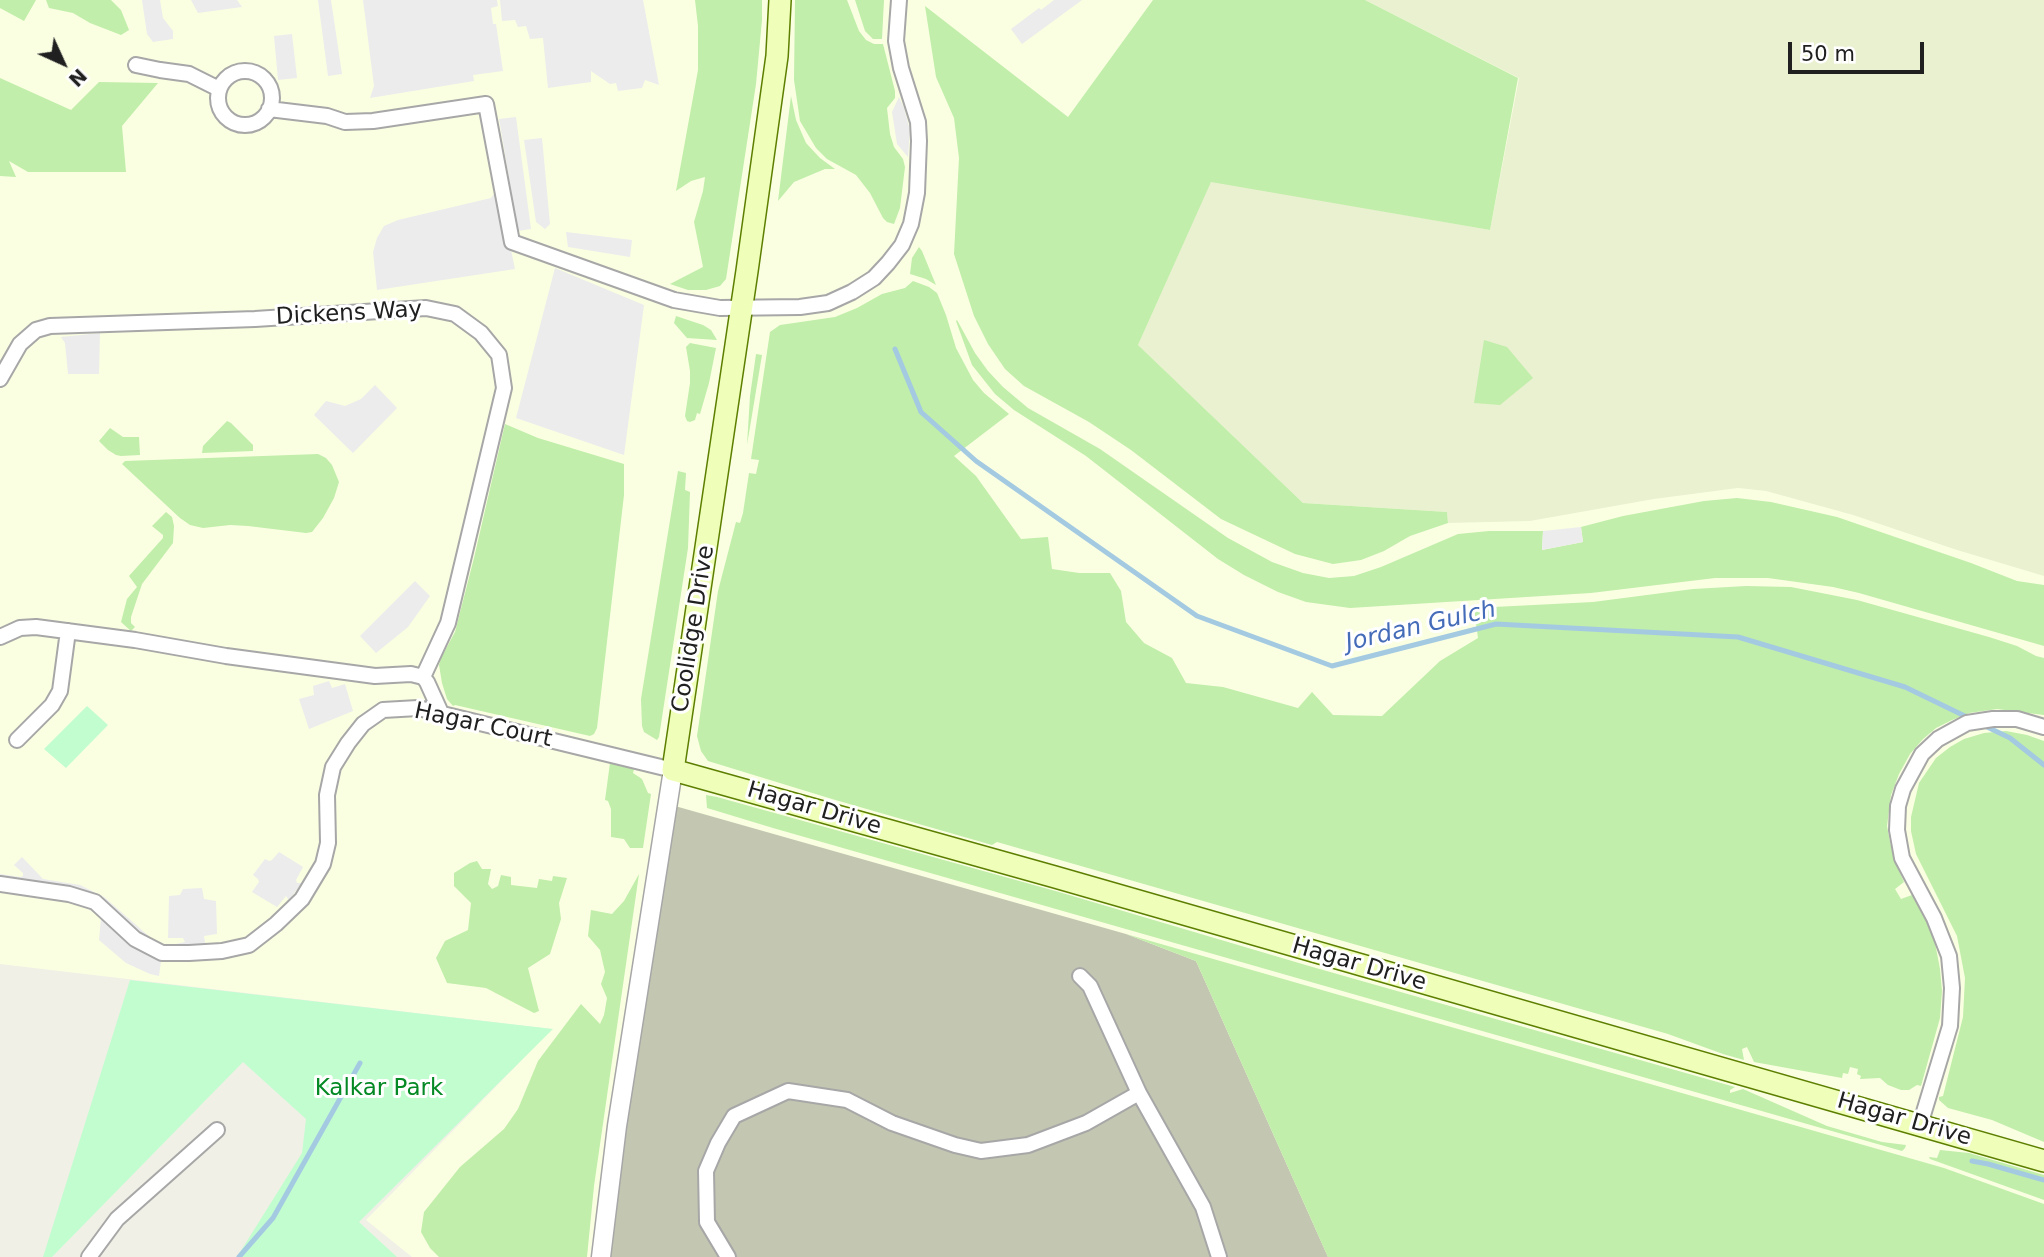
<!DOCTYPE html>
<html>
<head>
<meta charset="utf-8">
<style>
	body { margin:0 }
	#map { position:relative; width:2044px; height:1257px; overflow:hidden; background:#f1f0e6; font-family:"DejaVu Sans",sans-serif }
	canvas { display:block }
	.north { position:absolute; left:28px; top:28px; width:70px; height:70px; -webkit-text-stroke:5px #fff; paint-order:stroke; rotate:135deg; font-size:19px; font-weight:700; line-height:28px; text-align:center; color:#202020 }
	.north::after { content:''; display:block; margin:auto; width:24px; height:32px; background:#202020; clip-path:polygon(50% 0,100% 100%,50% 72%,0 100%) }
	.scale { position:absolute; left:1788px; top:42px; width:136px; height:32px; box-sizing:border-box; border:4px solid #202020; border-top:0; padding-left:9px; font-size:21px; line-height:24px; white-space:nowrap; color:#202020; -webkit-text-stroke:5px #fff; paint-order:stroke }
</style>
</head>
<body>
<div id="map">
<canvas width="2044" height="1257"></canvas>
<div class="north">N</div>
<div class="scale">50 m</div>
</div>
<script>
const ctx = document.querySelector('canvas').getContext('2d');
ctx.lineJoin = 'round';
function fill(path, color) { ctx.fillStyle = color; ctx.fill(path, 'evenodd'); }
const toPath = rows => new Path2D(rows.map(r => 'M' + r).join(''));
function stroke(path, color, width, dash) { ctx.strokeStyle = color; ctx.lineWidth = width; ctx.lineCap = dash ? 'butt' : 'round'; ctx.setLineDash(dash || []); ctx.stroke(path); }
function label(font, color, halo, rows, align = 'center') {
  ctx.font = font + ' "DejaVu Sans",sans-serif'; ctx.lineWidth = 6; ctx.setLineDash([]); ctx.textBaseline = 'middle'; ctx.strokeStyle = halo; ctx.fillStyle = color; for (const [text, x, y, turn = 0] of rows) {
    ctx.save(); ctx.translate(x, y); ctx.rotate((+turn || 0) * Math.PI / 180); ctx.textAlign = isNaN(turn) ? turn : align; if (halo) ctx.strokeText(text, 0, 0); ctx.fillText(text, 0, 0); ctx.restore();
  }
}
const education = toPath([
	[0,0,2044,0,2044,1257,412,1257,366,1220,552,1029,0,964]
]);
const construction = toPath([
	[675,806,1126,934,1196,961,1328,1257,608,1257,606,1243]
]);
const farmland = toPath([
	[1365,0,2044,0,2044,576,1957,550,1853,515,1766,491,1738,488,1654,499,1530,521,1448,523,1447,512,1303,503,1138,345,1211,181,1490,230,1519,78]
]);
const grass = toPath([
	[0,0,36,0,24,21,0,8],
	[46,0,111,0,121,10,129,30,121,35,90,23,73,13,49,8],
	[695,0,762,0,762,20,756,84,726,279,720,286,706,290,688,290,670,284,703,267,694,222,703,191,705,177,691,181,676,191,698,70,698,26],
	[795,0,847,0,859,31,866,40,874,44,883,44,895,91,895,98,887,108,890,134,894,147,903,159,905,167,900,208,894,224,887,222,883,218,870,193,856,175,827,159,816,148,800,121,794,80],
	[855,0,884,0,882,39,873,39,865,31],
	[1153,0,1365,0,1518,78,1490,230,1211,182,1138,345,1303,503,1447,512,1448,523,1410,536,1384,551,1361,560,1333,564,1295,554,1221,519,1131,450,1089,422,1024,386,1005,369,988,344,974,316,954,254,959,158,954,118,936,77,925,6,1068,117],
	[0,78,71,110,99,82,158,83,122,126,126,172,28,172,9,161,16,177,0,176],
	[791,96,796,120,806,143,820,158,835,169,825,169,794,182,778,201],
	[919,247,922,251,936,285,926,279,910,274,912,258],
	[913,281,929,287,937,293,946,315,956,348,973,380,984,393,1009,414,954,456,976,476,1021,539,1048,537,1052,569,1079,573,1110,573,1121,591,1126,622,1144,643,1172,658,1186,683,1223,687,1298,708,1312,692,1333,715,1382,716,1440,661,1478,638,1474,608,1593,602,1693,589,1746,586,1791,587,1857,600,1989,637,2017,646,2036,656,2044,658,2044,715,1997,709,1969,713,1952,720,1936,728,1923,739,1910,754,1899,774,1891,795,1887,826,1890,842,1895,862,1904,882,1895,889,1901,899,1912,895,1927,923,1935,943,1940,969,1942,991,1940,1018,1921,1086,1917,1085,1909,1090,1901,1090,1888,1085,1880,1078,1860,1079,1861,1076,1857,1074,1858,1069,1850,1067,1848,1074,1843,1073,1842,1078,1754,1062,1747,1047,1742,1049,1744,1060,1723,1054,1668,1034,997,842,992,845,832,799,708,761,701,751,697,736,718,591,736,522,740,523,743,513,749,473,756,474,759,460,751,459,770,332,780,325,835,317,857,308,882,294,905,288],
	[676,316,703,325,711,330,717,340,687,338,674,323],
	[957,320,975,353,988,371,1003,387,1028,408,1100,449,1228,538,1272,562,1303,573,1329,578,1354,576,1381,567,1458,534,1489,531,1543,531,1542,550,1583,542,1581,527,1623,516,1704,501,1737,498,1771,502,1837,517,1971,563,2017,581,2044,585,2044,646,1859,593,1833,587,1768,578,1715,578,1591,593,1350,608,1306,602,1278,592,1244,575,1218,559,1086,456,1014,410,995,394,972,365,956,321],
	[1484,340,1507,347,1533,378,1500,405,1474,403],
	[690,343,716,348,709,383,700,414,697,413,695,420,690,422,687,421,685,416,690,383,690,371,686,347],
	[756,354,762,355,747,445,750,396],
	[227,421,231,423,253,445,253,451,202,453,203,446],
	[505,424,538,438,624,464,624,495,597,728,594,734,590,736,455,705,453,706,447,699,442,683,439,665,441,658,455,632,474,558],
	[110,428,123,437,139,437,140,455,121,456,116,455,108,450,99,441],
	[318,454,326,458,332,465,339,482,334,498,323,518,312,532,306,533,248,526,230,525,203,528,190,525,180,518,122,464,125,461],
	[678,471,686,473,685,490,690,492,688,548,659,737,657,740,644,732,642,726,641,699],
	[166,512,172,517,174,526,173,543,142,584,131,617,131,623,135,627,131,631,121,622,127,599,137,587,129,576,163,538,163,535,152,526],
	[2006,731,2027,735,2044,741,2044,1142,1992,1120,1948,1108,1939,1100,1939,1097,1943,1096,1963,1017,1965,978,1957,936,1916,854,1911,831,1911,817,1919,783,1936,758,1950,747,1964,739,1984,733],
	[610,763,634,769,633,773,642,779,648,793,651,794,643,848,630,848,624,839,611,837,611,809,608,801,605,800],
	[706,795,717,797,1059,892,1309,966,1735,1087,1730,1090,1730,1093,1743,1089,1827,1126,1882,1142,1906,1145,1905,1148,1902,1151,1793,1120,773,828,707,808],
	[477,861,482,869,491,869,488,884,492,889,498,886,501,875,511,877,511,885,537,888,539,879,552,881,553,876,567,878,559,903,561,919,550,954,528,968,539,1011,534,1013,486,988,447,983,436,958,445,941,468,930,471,903,454,886,454,873,470,863],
	[639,874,594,1186,587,1257,439,1257,430,1248,421,1232,424,1212,460,1167,504,1129,518,1109,538,1061,581,1004,600,1024,604,1015,607,998,601,984,605,972,600,950,588,936,591,910,612,914,624,901],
	[1126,934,1944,1168,2044,1204,2044,1257,1328,1257,1196,961],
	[1940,1150,1969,1153,2044,1175,2044,1200,1930,1159,1929,1157,1937,1158]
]);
const park = toPath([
	[87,706,108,725,66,768,44,749],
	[130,980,553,1029,359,1222,397,1257,237,1257,302,1153,306,1119,243,1062,52,1257,43,1257]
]);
const parking = toPath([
	[142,0,160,0,163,18,173,31,173,39,153,42,147,34],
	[191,0,237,0,242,7,198,13],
	[318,0,331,0,342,74,328,76],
	[363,0,497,0,498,6,491,8,493,24,496,24,503,71,473,75,474,81,370,98,374,86],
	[500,0,643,0,659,85,645,80,642,88,618,91,616,83,610,84,591,71,591,82,548,88,543,38,530,39,526,26,518,27,515,20,502,21],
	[1054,0,1082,0,1022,44,1011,29,1039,8,1041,10],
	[292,34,297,78,278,80,274,36],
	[899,97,904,108,910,130,908,157,897,144,892,112],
	[516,117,531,229,518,231,499,119],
	[542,138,550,224,545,229,536,222,524,140],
	[498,189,515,269,377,290,373,252,377,238,384,226,398,220,491,198],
	[566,232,632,240,630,257,568,247],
	[555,268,644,305,624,455,516,418],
	[100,333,99,374,68,374,65,343,61,337],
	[375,385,397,408,353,453,314,415,326,401,345,406,361,399],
	[1581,527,1583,542,1542,550,1543,531],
	[415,581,430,596,408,627,376,653,360,636],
	[329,681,332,688,345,684,353,711,309,729,299,699,314,695,313,686],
	[279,852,303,867,296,880,297,883,302,883,289,900,286,896,277,907,252,892,259,882,258,879,253,875,265,859,269,861,272,860],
	[22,857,43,879,80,885,104,897,151,938,167,946,185,942,183,938,168,938,169,896,180,895,183,889,202,888,204,899,216,901,217,934,204,936,208,961,161,961,159,976,150,974,126,963,99,940,101,918,90,910,77,904,62,901,0,892,0,874,20,877,23,876,23,873,14,865]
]);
const stream = toPath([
	[895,349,921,412,976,461,1197,616,1332,666,1496,624,1738,637,1905,687,1971,719],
	[1983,725,2010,738,2044,765],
	[1972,1161,1988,1164,2044,1180],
	[239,1257,273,1218,360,1063]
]);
const minor = toPath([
	[136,65,160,70,189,74,219,89],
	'218 98a27 27 0 1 1 54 0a27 27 0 1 1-54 0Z',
	[269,109,327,116,345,122,373,121,486,104,512,242,674,300,720,308,800,307,828,303,852,292,874,278,888,263,902,245,911,224,917,193,919,141,918,122,901,68,896,41,899,0],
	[0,379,20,344,36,330,50,326,255,319,426,308,455,314,481,333,499,355,504,388,448,623,423,677],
	[0,637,20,628,36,627,135,640,226,656,375,676,411,674,423,677,427,682,442,715],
	[17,740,52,705,60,691,68,631],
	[0,884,69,894,95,902,135,939,162,953,189,953,222,951,249,945,276,924,302,899,323,864,328,843,327,795,333,767,348,743,363,724,383,710,418,708,673,770],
	[1080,976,1090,986,1139,1093,1203,1207,1219,1257],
	[1920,1125,1950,1026,1952,988,1949,956,1934,918,1902,858,1897,830,1898,806,1903,789,1922,754,1938,739,1967,723,1993,719,2017,719,2044,727],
	[89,1257,117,1219,217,1130],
	[728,1257,707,1222,706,1171,718,1143,734,1116,788,1091,847,1100,892,1123,955,1145,981,1151,1028,1145,1086,1123,1139,1093]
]);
const tertiary = toPath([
	[601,1257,617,1126,673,770]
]);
const secondary = toPath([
	[780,0,777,56,747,271,673,770,1055,877,2044,1161]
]);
const streetNames = [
	["Dickens Way",349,314,-3],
	["Coolidge Drive",694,629,-81],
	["Hagar Court",483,726,12],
	["Hagar Drive",814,809,16],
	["Hagar Drive",1359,965,16],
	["Hagar Drive",1904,1120,16]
];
const parkNames = [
	["Kalkar Park",379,1089]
];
const waterNames = [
	["Jordan Gulch",1421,627,-13]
];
fill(education, '#faffe2');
fill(construction, '#c3c7b1');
fill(farmland, '#eaf1d1');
fill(grass, '#c1eeaa');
fill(park, '#c2fdd0');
fill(parking, '#ececec');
stroke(stream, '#a4cae2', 5);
stroke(minor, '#a7a7a7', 18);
stroke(tertiary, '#a7a7a7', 21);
stroke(secondary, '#5d7f00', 24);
stroke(minor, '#fff', 14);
stroke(tertiary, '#fff', 18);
stroke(secondary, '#effeb8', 21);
label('23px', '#202020', '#fff', streetNames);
label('23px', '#048924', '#fff', parkNames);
label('italic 24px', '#456cb8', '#fff', waterNames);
</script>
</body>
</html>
